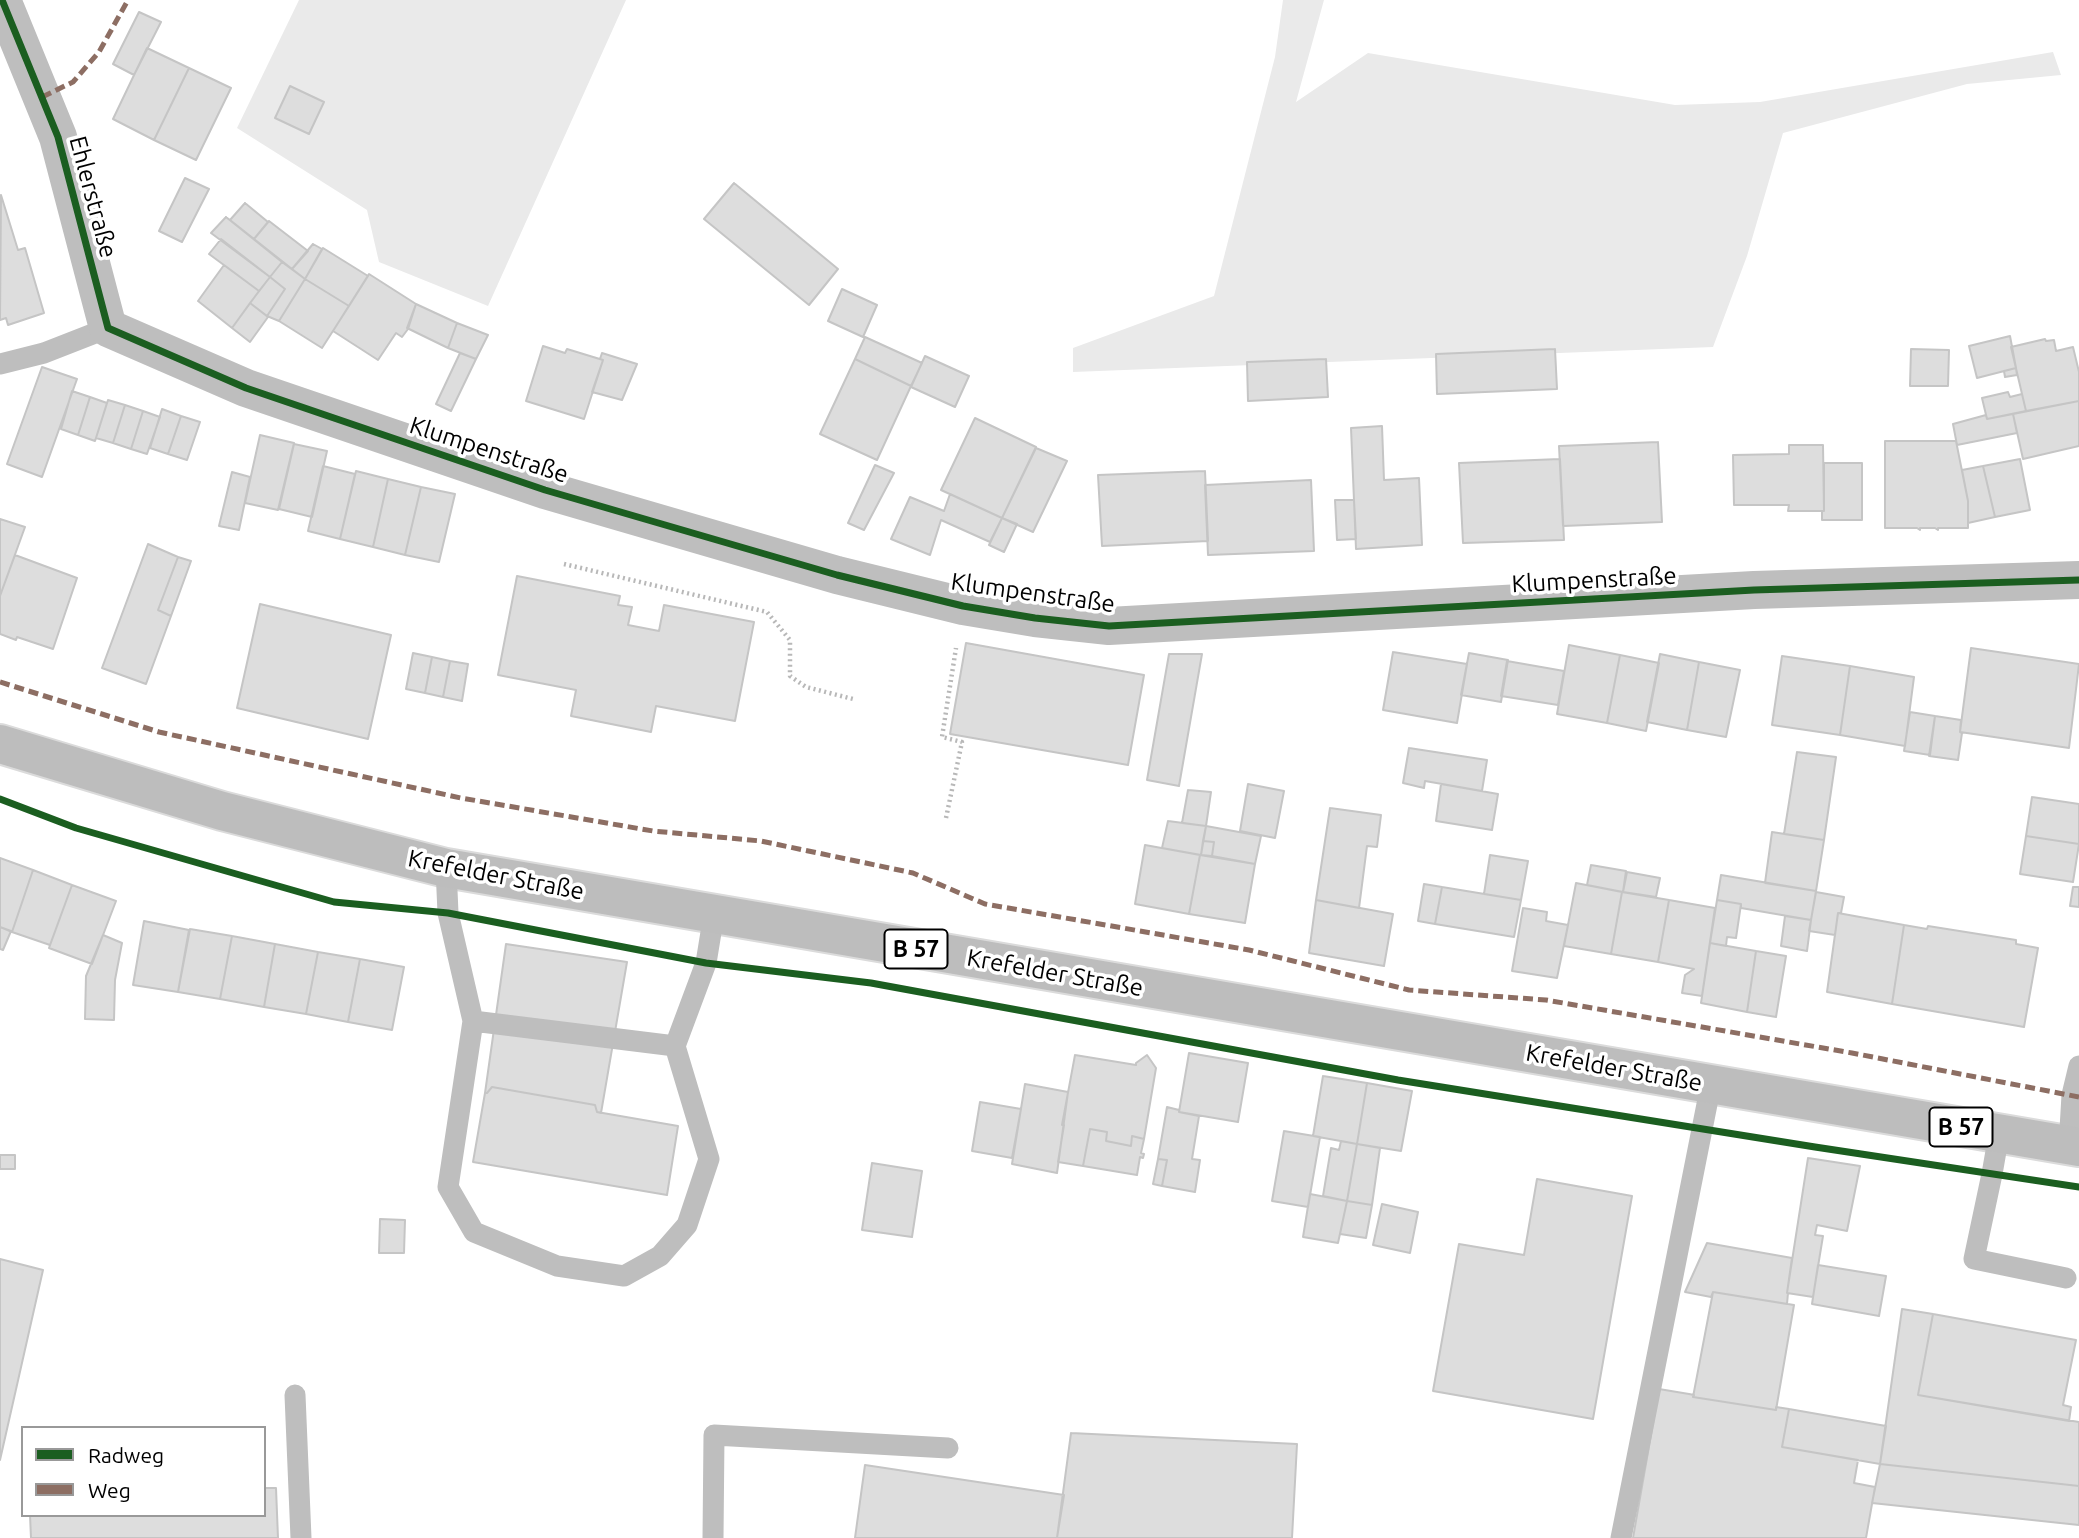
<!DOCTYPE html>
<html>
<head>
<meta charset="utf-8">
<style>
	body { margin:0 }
	#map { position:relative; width:2079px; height:1538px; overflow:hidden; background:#fff; font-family:Ubuntu,sans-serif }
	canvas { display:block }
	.legend { position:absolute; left:21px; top:1426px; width:245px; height:91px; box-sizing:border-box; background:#fff; border:2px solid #999; margin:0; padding:9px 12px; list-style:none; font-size:21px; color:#000 }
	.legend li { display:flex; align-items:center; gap:14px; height:35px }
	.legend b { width:35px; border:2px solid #999 }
</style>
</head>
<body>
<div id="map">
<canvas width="2079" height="1538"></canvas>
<ul class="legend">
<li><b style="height:9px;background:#1b5e20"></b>Radweg</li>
<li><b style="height:9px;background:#8d6e63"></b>Weg</li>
</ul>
</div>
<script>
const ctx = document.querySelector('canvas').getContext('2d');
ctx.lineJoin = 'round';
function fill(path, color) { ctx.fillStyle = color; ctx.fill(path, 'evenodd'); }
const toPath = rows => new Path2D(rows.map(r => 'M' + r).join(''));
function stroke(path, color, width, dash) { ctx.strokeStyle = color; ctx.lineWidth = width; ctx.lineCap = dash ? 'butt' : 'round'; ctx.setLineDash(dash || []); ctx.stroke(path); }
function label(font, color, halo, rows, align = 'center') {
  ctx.font = font + ' Ubuntu,sans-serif'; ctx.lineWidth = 7; ctx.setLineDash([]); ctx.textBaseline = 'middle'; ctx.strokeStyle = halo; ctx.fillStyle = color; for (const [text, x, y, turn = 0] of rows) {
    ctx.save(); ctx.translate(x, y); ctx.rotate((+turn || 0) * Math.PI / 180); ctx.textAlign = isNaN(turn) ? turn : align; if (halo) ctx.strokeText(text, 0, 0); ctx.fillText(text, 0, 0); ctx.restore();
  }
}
const green = toPath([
	[299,0,626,0,488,306,379,262,367,210,237,128],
	[1283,0,1324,0,1296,102,1368,53,1675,105,1760,102,2053,52,2061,75,1967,84,1783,133,1747,256,1713,347,1073,372,1073,348,1214,296,1275,57]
]);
const building = toPath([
	[139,12,161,22,134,75,113,64,139,12],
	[147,48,189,68,154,140,113,119,147,48],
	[189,68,231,88,196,160,154,140,189,68],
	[290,86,324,102,309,134,275,118,290,86],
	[185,178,209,189,182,242,159,231,185,178],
	[734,183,838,269,809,305,704,219,734,183],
	[1,195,18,250,25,248,44,313,8,325,6,318,0,320,1,195],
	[245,203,268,222,254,239,230,220,245,203],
	[226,217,282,262,270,277,211,233,226,217],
	[269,221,308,251,292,269,254,239,269,221],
	[221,239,270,277,259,291,209,254,221,239],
	[313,244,322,249,305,279,292,269,313,244],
	[323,248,368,276,349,306,305,279,323,248],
	[282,262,305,279,279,321,267,316,285,289,270,277,282,262],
	[224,265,259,291,232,328,198,301,224,265],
	[369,274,416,304,408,329,402,337,396,333,378,360,333,331,369,274],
	[270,277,285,289,267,316,250,303,270,277],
	[305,279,349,306,322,348,279,321,305,279],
	[842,289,877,305,863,337,828,321,842,289],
	[250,303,268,317,250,342,232,328,250,303],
	[416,304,457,323,448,348,407,328,416,304],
	[457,323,488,335,476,359,448,348,457,323],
	[2010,336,2016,368,1977,378,1969,346,2010,336],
	[865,337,922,363,911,386,855,359,865,337],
	[2045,339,2046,341,2054,340,2056,351,2073,347,2079,372,2079,401,2026,411,2011,347,2045,339],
	[543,346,565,353,567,349,603,360,584,419,526,401,543,346],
	[1555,349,1557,389,1437,394,1436,354,1555,349],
	[1911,349,1949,350,1948,386,1910,386,1911,349],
	[460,353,476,359,451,411,436,404,460,353],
	[602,353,637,364,622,400,592,392,603,360,600,359,602,353],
	[925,356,969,376,955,407,911,387,925,356],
	[855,359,911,386,877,460,820,434,855,359],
	[1326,359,1328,397,1248,401,1247,362,1326,359],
	[42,367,77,379,42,477,7,464,42,367],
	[2016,368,2017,375,2005,377,2004,371,2016,368],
	[72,391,90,397,78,435,61,429,72,391],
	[2008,392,2010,397,2022,394,2026,411,1987,419,1982,398,2008,392],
	[90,397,107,403,95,441,78,435,90,397],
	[108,400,125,405,113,443,96,438,108,400],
	[2079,401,2079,446,2023,459,2013,414,2079,401],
	[125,405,143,411,131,449,113,443,125,405],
	[162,409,181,416,168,454,150,448,162,409],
	[143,411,160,417,147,454,131,449,143,411],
	[2013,414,2017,433,1957,445,1953,424,1986,415,1987,419,2013,414],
	[181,416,200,422,187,460,168,454,181,416],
	[975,418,1036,447,1002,518,941,490,975,418],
	[1382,426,1384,480,1419,478,1422,545,1356,549,1351,428,1382,426],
	[260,435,294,443,278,510,245,503,260,435],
	[1885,441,1956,441,1968,501,1968,528,1938,528,1938,530,1935,528,1920,528,1920,530,1917,528,1885,528,1885,441],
	[1658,442,1662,522,1563,526,1559,446,1658,442],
	[294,444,327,451,312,517,279,509,294,444],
	[1789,445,1823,445,1824,511,1788,511,1789,505,1734,505,1733,455,1789,454,1789,445],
	[1036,448,1067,461,1033,532,1002,518,1036,448],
	[1560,459,1564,540,1463,543,1459,463,1560,459],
	[2020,459,2030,510,1995,517,1983,466,2020,459],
	[1824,463,1862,463,1862,520,1822,520,1822,511,1824,511,1824,463],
	[875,465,894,473,864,530,848,523,875,465],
	[323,466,355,474,340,539,308,531,323,466],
	[1983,466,1995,517,1968,523,1968,501,1962,470,1983,466],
	[356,471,388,479,373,547,340,539,356,471],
	[1205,471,1208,541,1102,546,1098,475,1205,471],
	[232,472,250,477,239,530,219,526,232,472],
	[388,479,421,487,405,555,373,547,388,479],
	[1311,480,1314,551,1208,555,1205,485,1311,480],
	[421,487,455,494,439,562,405,555,421,487],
	[950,494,1002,518,990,542,941,520,930,555,891,539,910,497,944,511,950,494],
	[1335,500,1354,500,1356,539,1337,540,1335,500],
	[1002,518,1017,524,1004,552,989,545,1002,518],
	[0,519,25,527,0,596,0,519],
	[148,544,178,557,158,610,171,616,146,684,102,668,148,544],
	[15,555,77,578,53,649,17,637,16,640,0,634,0,596,15,555],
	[178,557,191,561,171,616,158,610,178,557],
	[517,576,620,596,618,605,632,607,628,625,659,631,664,605,754,622,735,721,656,706,651,732,571,716,576,690,498,675,517,576],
	[260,604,391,635,368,739,237,708,260,604],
	[966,643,1144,675,1128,765,950,734,966,643],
	[1569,645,1620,655,1607,723,1557,714,1569,645],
	[1971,648,2079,664,2069,748,1960,732,1971,648],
	[1393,652,1467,664,1457,723,1383,710,1393,652],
	[413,653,432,657,425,693,406,689,413,653],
	[1469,653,1508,660,1501,702,1461,695,1469,653],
	[1169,654,1202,654,1179,786,1147,780,1169,654],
	[1660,654,1699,662,1687,730,1647,722,1660,654],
	[1620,655,1659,663,1646,731,1607,723,1620,655],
	[1782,656,1850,666,1840,735,1772,725,1782,656],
	[432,657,450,661,443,697,425,693,432,657],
	[450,661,468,664,462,701,443,697,450,661],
	[1507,661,1564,671,1558,705,1501,696,1507,661],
	[1699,662,1740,670,1726,737,1687,730,1699,662],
	[1850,666,1914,677,1905,746,1840,735,1850,666],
	[1910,712,1935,716,1930,755,1904,751,1910,712],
	[1935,716,1961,720,1960,732,1962,733,1958,760,1929,756,1935,716],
	[1409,748,1487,760,1482,791,1425,781,1424,788,1403,783,1409,748],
	[1797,752,1836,757,1824,840,1784,834,1797,752],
	[1248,784,1284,791,1275,838,1240,831,1248,784],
	[1441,784,1498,794,1492,830,1436,821,1441,784],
	[1188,790,1211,792,1206,826,1182,823,1188,790],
	[2032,797,2079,804,2079,844,2026,836,2032,797],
	[1330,808,1381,815,1377,847,1367,846,1359,908,1316,900,1330,808],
	[1168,821,1206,826,1201,855,1162,848,1168,821],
	[1206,826,1261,836,1255,864,1212,856,1214,842,1203,841,1206,826],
	[1772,832,1824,840,1816,891,1765,883,1772,832],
	[2026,836,2079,844,2073,882,2020,874,2026,836],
	[1203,841,1214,842,1212,856,1201,855,1203,841],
	[1145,845,1200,855,1189,914,1135,904,1145,845],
	[1200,855,1255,864,1245,923,1189,914,1200,855],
	[1490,855,1528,861,1521,900,1484,894,1490,855],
	[0,858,33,870,12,932,0,927,0,858],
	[1591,865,1626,871,1623,892,1587,885,1591,865],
	[33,870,72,885,50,945,12,932,33,870],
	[1627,872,1660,878,1656,897,1623,892,1627,872],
	[1721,875,1816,891,1811,920,1741,908,1741,904,1717,900,1721,875],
	[1576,883,1622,892,1611,954,1564,946,1576,883],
	[1424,884,1442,887,1435,924,1418,921,1424,884],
	[72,885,116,901,92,964,49,948,72,885],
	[1442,887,1521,900,1514,937,1435,924,1442,887],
	[2073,887,2079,887,2079,907,2070,906,2073,887],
	[1622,892,1669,900,1658,962,1611,954,1622,892],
	[1816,892,1844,897,1841,913,1838,913,1835,935,1809,931,1816,892],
	[1316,900,1393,914,1384,966,1309,953,1316,900],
	[1669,900,1715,908,1702,996,1682,993,1685,975,1694,969,1658,962,1669,900],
	[1717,900,1741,904,1736,938,1727,937,1726,946,1710,943,1717,900],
	[1523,908,1547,912,1546,921,1568,925,1557,978,1512,971,1523,908],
	[1838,913,1904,925,1892,1004,1827,992,1838,913],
	[1785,916,1811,920,1807,951,1781,946,1785,916],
	[144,921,189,930,178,992,133,985,144,921],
	[1904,925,1927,929,1928,926,2016,940,2016,944,2038,948,2024,1027,1892,1004,1904,925],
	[0,927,11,931,3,950,0,949,0,927],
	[190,929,232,936,220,999,178,992,190,929],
	[103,935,122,943,115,980,114,1020,85,1019,86,976,103,935],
	[232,936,275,944,264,1007,220,999,232,936],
	[1710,943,1756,951,1747,1012,1701,1003,1710,943],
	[275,944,318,952,306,1014,264,1007,275,944],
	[506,944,627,962,601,1113,597,1112,595,1105,492,1087,487,1093,485,1093,506,944],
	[1756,951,1786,956,1776,1017,1747,1012,1756,951],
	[318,952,360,959,348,1022,306,1014,318,952],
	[360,959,404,967,392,1030,348,1022,360,959],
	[1189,1053,1248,1063,1238,1122,1179,1112,1189,1053],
	[1075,1055,1136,1065,1136,1063,1147,1055,1156,1068,1144,1139,1132,1136,1131,1146,1106,1141,1107,1132,1090,1129,1083,1166,1058,1162,1064,1125,1062,1125,1075,1055],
	[1323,1076,1367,1083,1357,1144,1313,1136,1323,1076],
	[1367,1083,1412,1091,1401,1151,1357,1144,1367,1083],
	[1025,1084,1068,1092,1057,1173,1012,1164,1025,1084],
	[492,1087,595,1105,597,1112,678,1126,667,1195,473,1162,485,1093,487,1093,492,1087],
	[980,1102,1021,1109,1012,1158,972,1151,980,1102],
	[1167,1107,1179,1110,1179,1112,1199,1116,1192,1159,1200,1160,1195,1192,1162,1186,1167,1160,1158,1159,1167,1107],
	[1090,1129,1107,1132,1106,1141,1131,1146,1132,1136,1144,1139,1141,1153,1144,1154,1143,1158,1140,1157,1137,1175,1083,1166,1090,1129],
	[1284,1131,1320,1137,1308,1207,1272,1201,1284,1131],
	[1341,1141,1357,1144,1347,1201,1323,1196,1331,1148,1339,1150,1341,1141],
	[1357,1144,1380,1148,1372,1205,1347,1201,1357,1144],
	[0,1155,15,1155,15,1169,0,1169,0,1155],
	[1808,1158,1860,1166,1847,1231,1817,1225,1815,1235,1823,1236,1813,1297,1787,1293,1808,1158],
	[1158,1159,1167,1160,1162,1186,1153,1184,1158,1159],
	[872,1163,922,1171,912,1237,862,1230,872,1163],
	[1537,1179,1632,1196,1593,1419,1433,1391,1459,1244,1524,1255,1537,1179],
	[1310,1194,1347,1201,1338,1243,1303,1237,1310,1194],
	[1347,1201,1372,1205,1366,1238,1340,1234,1347,1201],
	[1382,1204,1418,1212,1410,1253,1373,1245,1382,1204],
	[380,1219,405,1220,404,1253,379,1253,380,1219],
	[1707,1243,1792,1258,1787,1293,1788,1293,1787,1304,1713,1292,1711,1297,1685,1292,1707,1243],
	[0,1259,43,1270,0,1460,0,1259],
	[1818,1265,1886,1276,1879,1316,1812,1304,1818,1265],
	[1713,1292,1794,1305,1776,1410,1693,1397,1713,1292],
	[1902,1309,1933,1314,1918,1395,2079,1422,2079,1486,1880,1464,1902,1309],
	[1933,1314,2076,1340,2063,1405,2071,1407,2069,1421,1918,1395,1933,1314],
	[1659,1389,1689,1394,1694,1395,1693,1397,1776,1410,1776,1407,1789,1409,1782,1447,1858,1460,1854,1483,1875,1487,1866,1538,1633,1538,1659,1389],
	[1789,1409,1886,1426,1880,1464,1782,1447,1789,1409],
	[1071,1433,1297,1444,1292,1538,1057,1538,1071,1433],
	[1880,1464,2079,1486,2079,1525,1872,1503,1880,1464],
	[865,1465,1064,1495,1057,1538,855,1538,865,1465],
	[264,1488,276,1488,278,1538,31,1538,30,1515,264,1515,264,1488]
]);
const path = toPath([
	[564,564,767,612,790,640,790,676,806,687,853,699],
	[946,818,962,742,942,737,956,648]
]);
const lane = toPath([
	[0,364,44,353,108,328],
	[446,868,448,913,473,1021,675,1046,706,963,714,914],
	[473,1021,448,1187,474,1232,557,1266,624,1276,660,1256,687,1225,709,1159,675,1046],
	[1999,1134,1992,1174,1974,1259,2066,1278],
	[2069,1146,2072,1095,2079,1066],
	[295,1395,301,1538],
	[713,1538,714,1435,948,1448],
	[1621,1538,1711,1084]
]);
const street = toPath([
	[2,0,58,137,108,328,246,388,545,490,837,575,963,606,1035,618,1109,626,1754,590,2079,580]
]);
const primary = toPath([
	[0,744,222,811,446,868,2079,1147]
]);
const quiet = toPath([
	[42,97,73,82,99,52,128,0],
	[0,682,159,732,461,798,653,831,761,841,913,873,985,904,1249,950,1409,990,1546,1000,1852,1053,2079,1097]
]);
const cycleway = toPath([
	[2,0,58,137,108,328,246,388,545,490,837,575,963,606,1035,618,1109,626,1754,590,2079,580],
	[0,799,76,828,334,902,448,913,706,963,871,983,1398,1080,1815,1147,2079,1187]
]);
const shields = [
	[916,949,63],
	[1961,1127,63]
];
const shieldNames = [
	["B 57",916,949],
	["B 57",1961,1127]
];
const streetNames = [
	["Ehlerstraße",93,197,75],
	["Klumpenstraße",489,450,18],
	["Klumpenstraße",1594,580,-3],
	["Klumpenstraße",1033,593,8],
	["Krefelder Straße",496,875,11],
	["Krefelder Straße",1055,973,10],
	["Krefelder Straße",1614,1068,10]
];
fill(green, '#eaeaea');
fill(building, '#ddd');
stroke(building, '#c5c5c5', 2);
stroke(primary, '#dbdbdb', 42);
stroke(path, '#b8b8b8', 4.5, [2, 3.5]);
stroke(lane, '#bebebe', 21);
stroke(street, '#bebebe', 38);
stroke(primary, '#bdbdbd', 38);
stroke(quiet, '#8d6e63', 5, [10, 5]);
stroke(cycleway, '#1b5e20', 7);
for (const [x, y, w] of shields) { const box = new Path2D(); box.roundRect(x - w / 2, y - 19.5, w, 39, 5); ctx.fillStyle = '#fff'; ctx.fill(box); stroke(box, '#000', 2); }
label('bold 23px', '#000', null, shieldNames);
label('24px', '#000', '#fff', streetNames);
</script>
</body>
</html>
